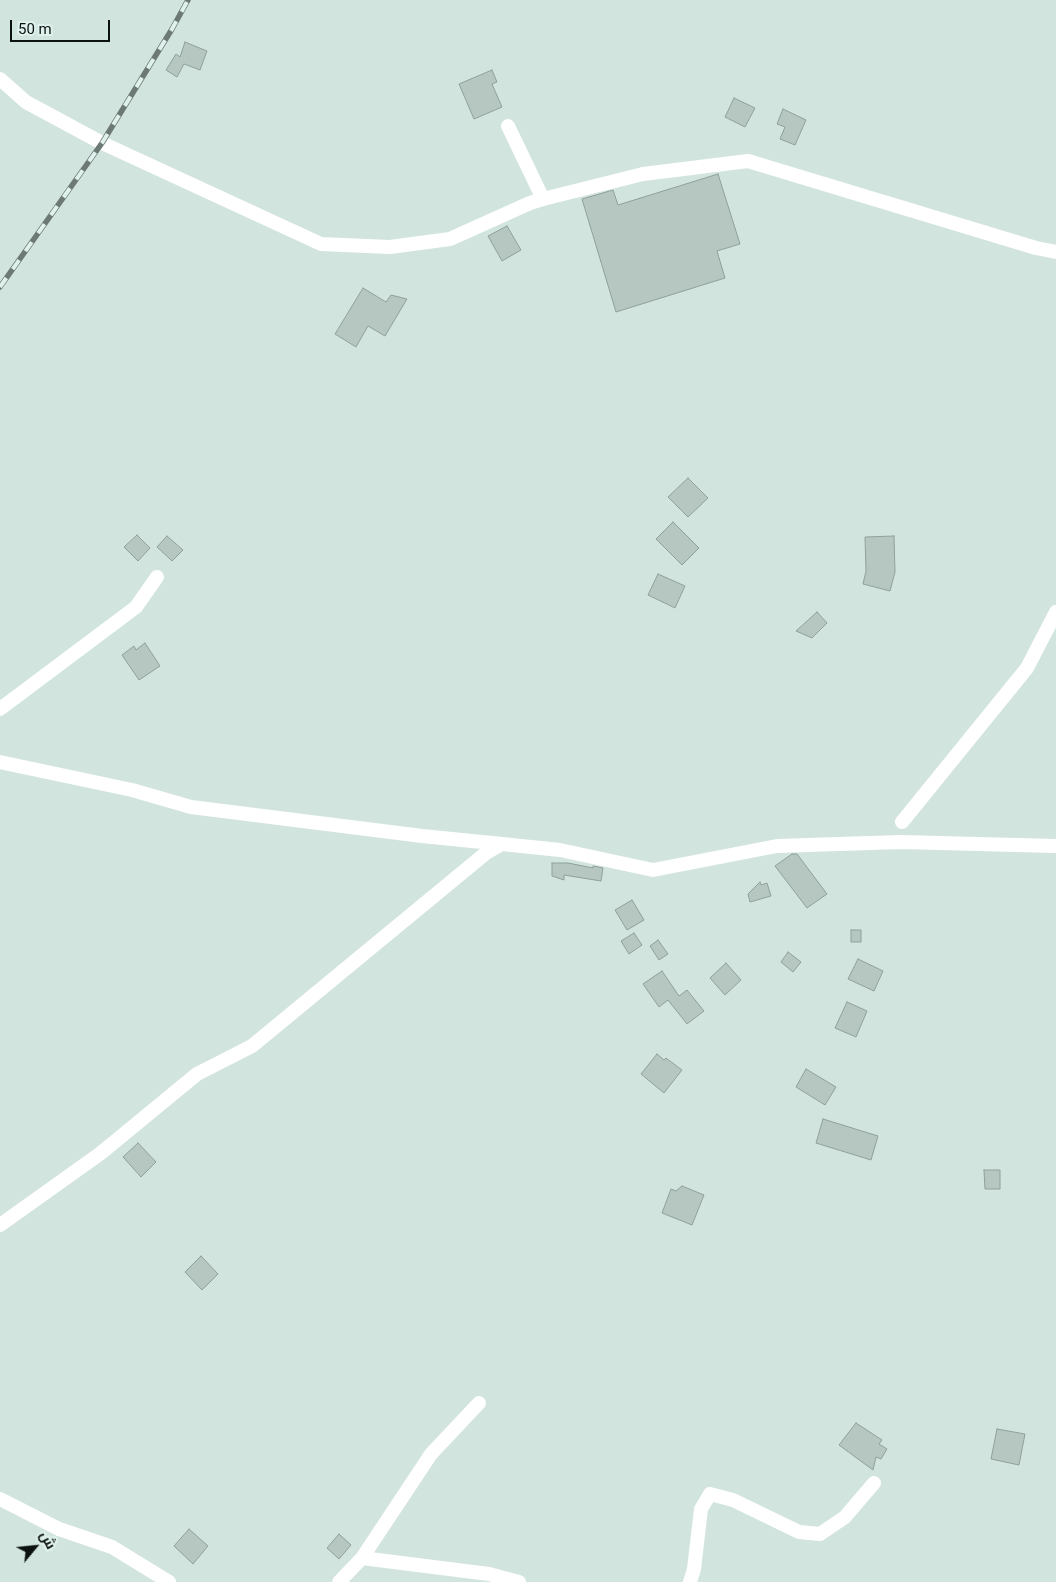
<!DOCTYPE html>
<html>
<head>
<meta charset="utf-8">
<style>
	body { margin:0 }
	#map { position:relative; width:1056px; height:1582px; overflow:hidden; background:#d2e4de; font-family:Roboto,Cairo,sans-serif }
	canvas { display:block }
	.north { position:absolute; left:10px; top:1522px; width:50px; height:50px; -webkit-text-stroke:4px #dff1ec; paint-order:stroke; rotate:62deg; font-size:14px; font-weight:700; line-height:20px; text-align:center; color:#0c1210 }
	.north::after { content:''; display:block; margin:auto; width:18px; height:22px; background:#0c1210; clip-path:polygon(50% 0,100% 100%,50% 72%,0 100%) }
	.scale { position:absolute; left:10px; top:20px; width:100px; height:22px; box-sizing:border-box; border:2px solid #0c1210; border-top:0; padding-left:6px; font-size:15px; line-height:18px; white-space:nowrap; color:#0c1210; -webkit-text-stroke:4px #dff1ec; paint-order:stroke }
</style>
</head>
<body>
<div id="map">
<canvas width="1056" height="1582"></canvas>
<div class="north">ش</div>
<div class="scale">50 m</div>
</div>
<script>
const ctx = document.querySelector('canvas').getContext('2d');
ctx.lineJoin = 'round';
function fill(path, color) { ctx.fillStyle = color; ctx.fill(path, 'evenodd'); }
const toPath = rows => new Path2D(rows.map(r => 'M' + r).join(''));
function stroke(path, color, width, dash) { ctx.strokeStyle = color; ctx.lineWidth = width; ctx.lineCap = dash ? 'butt' : 'round'; ctx.setLineDash(dash || []); ctx.stroke(path); }
const building = toPath([
	[185,42,207,51,200,70,184,64,177,77,166,70,176,54,180,57,185,42],
	[492,70,497,82,492,84,502,107,474,119,459,84,492,70],
	[734,98,755,108,745,127,725,117,734,98],
	[783,109,806,120,795,145,780,139,785,127,777,124,783,109],
	[718,174,740,244,717,251,725,278,616,312,582,199,613,190,618,205,718,174],
	[507,226,521,250,502,261,488,236,507,226],
	[363,288,386,302,391,295,407,299,385,336,368,326,356,347,335,334,363,288],
	[688,478,708,498,688,517,668,497,688,478],
	[673,522,699,548,682,565,656,539,673,522],
	[137,535,150,548,138,561,124,547,137,535],
	[167,536,183,550,172,561,157,547,167,536],
	[894,536,895,572,890,591,863,584,866,571,865,537,894,536],
	[658,574,685,586,675,608,648,595,658,574],
	[817,612,827,623,812,638,796,631,817,612],
	[145,643,160,666,139,680,122,655,134,646,136,650,145,643],
	[792,854,797,854,827,894,807,908,775,866,792,854],
	[552,863,568,863,593,868,593,866,603,868,601,881,564,875,564,880,552,876,552,863],
	[760,882,761,885,767,883,771,896,750,902,748,894,760,882],
	[632,900,644,920,627,930,615,910,632,900],
	[851,930,861,930,861,942,851,942,851,930],
	[634,933,642,945,629,954,621,941,634,933],
	[658,940,668,954,659,960,650,946,658,940],
	[788,952,801,962,793,972,781,962,788,952],
	[858,959,883,971,874,991,848,979,858,959],
	[726,963,741,980,725,995,710,978,726,963],
	[662,971,679,996,687,990,704,1011,687,1024,668,1000,659,1007,643,984,662,971],
	[847,1002,867,1011,856,1037,835,1028,847,1002],
	[657,1054,664,1060,666,1058,682,1070,664,1093,641,1074,657,1054],
	[806,1069,836,1087,825,1105,796,1087,806,1069],
	[823,1119,878,1136,871,1160,816,1143,823,1119],
	[138,1143,156,1162,141,1177,123,1157,138,1143],
	[984,1170,1000,1170,1000,1189,985,1189,984,1170],
	[682,1186,704,1195,692,1225,662,1213,671,1189,676,1191,682,1186],
	[201,1256,218,1274,202,1290,185,1272,201,1256],
	[856,1423,882,1440,879,1444,887,1449,881,1459,876,1457,873,1470,839,1445,856,1423],
	[997,1429,1025,1434,1019,1465,991,1459,997,1429],
	[189,1529,208,1546,193,1564,174,1546,189,1529],
	[339,1534,351,1545,339,1559,327,1548,339,1534]
]);
const street = toPath([
	[0,79,26,102,102,143,321,244,390,247,450,239,530,203,543,199,643,174,748,161,1036,248,1056,252],
	[508,126,543,199],
	[0,709,136,607,157,577],
	[0,762,132,790,191,807,422,836,502,844],
	[902,822,1027,668,1056,612],
	[0,1225,101,1153,197,1074,252,1046,486,853,502,844,560,850,653,870,777,846,901,842,1056,846],
	[0,1499,59,1529,112,1547,169,1582],
	[362,1558,489,1574,519,1582],
	[339,1582,362,1558,431,1454,479,1403],
	[690,1582,694,1569,701,1509,710,1494,733,1500,799,1532,820,1534,845,1517,874,1483]
]);
const rail = toPath([
	[0,287,102,143,172,29,188,0]
]);
fill(building, '#b6c7c2');
stroke(building, '#8fa09b', 1);
stroke(street, '#fff', 14);
stroke(rail, '#6d7975', 5.5);
stroke(rail, '#dff1ec', 4, [11]);
</script>
</body>
</html>
